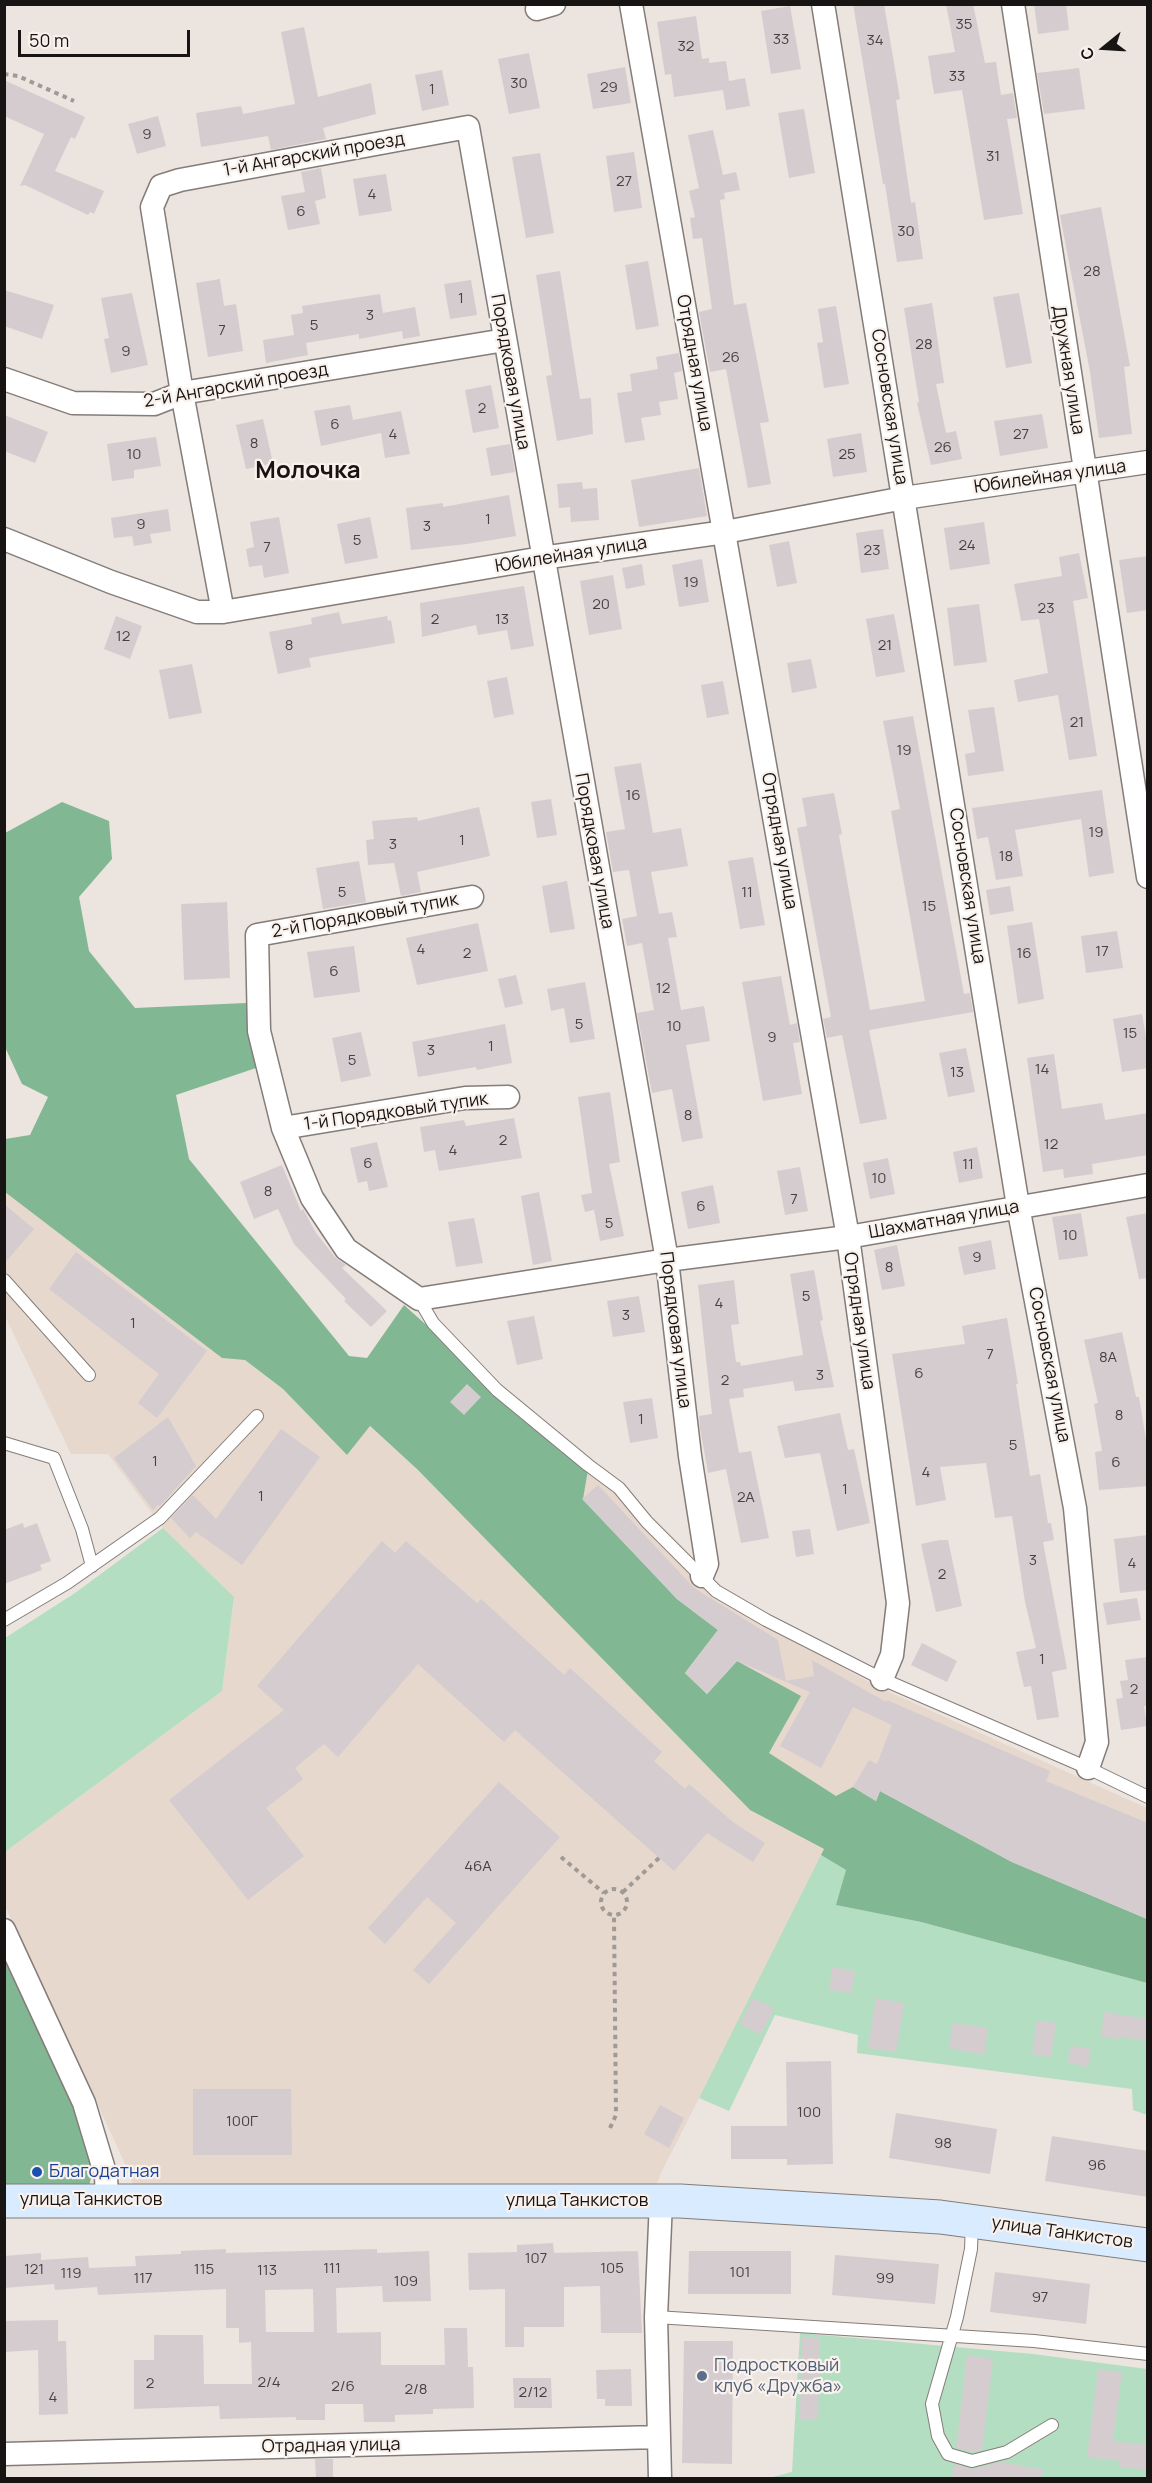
<!DOCTYPE html>
<html>
<head>
<meta charset="utf-8">
<style>
	body { margin:0 }
	#map { position:relative; width:1152px; height:2483px; overflow:hidden; background:#ece4df; font-family:Manrope,sans-serif }
	canvas { display:block }
	.frame { position:absolute; inset:0; border:6px solid #171413; pointer-events:none }
	.north { position:absolute; left:1074px; top:18px; width:60px; height:60px; -webkit-text-stroke:4px #f9f1ec; paint-order:stroke; rotate:252deg; font-size:16px; font-weight:700; line-height:24px; text-align:center; color:#171413 }
	.north::after { content:''; display:block; margin:auto; width:21px; height:27px; background:#171413; clip-path:polygon(50% 0,100% 100%,50% 72%,0 100%) }
	.scale { position:absolute; left:18px; top:30px; width:172px; height:27px; box-sizing:border-box; border:3px solid #171413; border-top:0; padding-left:8px; font-size:18px; line-height:21px; white-space:nowrap; color:#171413; -webkit-text-stroke:4px #f9f1ec; paint-order:stroke }
</style>
</head>
<body>
<div id="map">
<canvas width="1152" height="2483"></canvas>
<div class="frame"></div>
<div class="north">С</div>
<div class="scale">50 m</div>
</div>
<script>
const ctx = document.querySelector('canvas').getContext('2d');
ctx.lineJoin = 'round';
function fill(path, color) { ctx.fillStyle = color; ctx.fill(path, 'evenodd'); }
const toPath = rows => new Path2D(rows.map(r => 'M' + r).join(''));
function stroke(path, color, width, dash) { ctx.strokeStyle = color; ctx.lineWidth = width; ctx.lineCap = dash ? 'butt' : 'round'; ctx.setLineDash(dash || []); ctx.stroke(path); }
function label(font, color, halo, rows, align = 'center') {
  ctx.font = font + ' Manrope,sans-serif'; ctx.lineWidth = 4.5; ctx.setLineDash([]); ctx.textBaseline = 'middle'; ctx.strokeStyle = halo; ctx.fillStyle = color; for (const [text, x, y, turn = 0] of rows) {
    ctx.save(); ctx.translate(x, y); ctx.rotate((+turn || 0) * Math.PI / 180); ctx.textAlign = isNaN(turn) ? turn : align; if (halo) ctx.strokeText(text, 0, 0); ctx.fillText(text, 0, 0); ctx.restore();
  }
}
const built = toPath([
	[5,1192,222,1358,245,1360,283,1389,347,1455,369,1426,418,1470,750,1810,825,1850,661,2173,654,2192,133,2185,129,2172,5,1906,5,1852,222,1691,234,1598,163,1528,108,1454,71,1454,5,1316],
	[588,1470,615,1491,657,1543,701,1585,751,1616,878,1687,1147,1808,1147,1919,1012,1862,881,1791,876,1801,836,1796,768,1753,737,1661,707,1694,685,1673,718,1630,677,1599,582,1499]
]);
const green = toPath([
	[163,1528,234,1597,222,1691,5,1852,5,1638,75,1593],
	[821,1855,846,1870,837,1905,921,1922,1147,1983,1147,2115,1133,2110,1132,2089,857,2053,858,2035,775,2015,729,2111,699,2098],
	[800,2333,1033,2354,1147,2369,1147,2478,769,2478,792,2472]
]);
const forest = toPath([
	[62,802,109,821,112,859,79,897,89,951,135,1008,246,1003,256,1068,176,1095,189,1159,349,1356,367,1358,404,1305,588,1470,583,1499,677,1599,718,1630,685,1673,707,1694,737,1661,801,1696,769,1753,836,1796,853,1787,876,1801,880,1791,1012,1862,1147,1919,1147,1983,921,1922,836,1905,846,1870,821,1855,824,1849,750,1810,418,1470,370,1426,347,1455,283,1389,245,1360,222,1358,5,1192,5,1139,30,1135,48,1097,22,1084,5,1047,5,833],
	[4,1947,73,2096,94,2167,89,2186,5,2192]
]);
const building = toPath([
	[853,4,884,4,900,99,896,100,911,203,915,202,923,259,897,262,885,184,883,184],
	[946,4,973,4,985,63,996,62,1001,95,1013,93,1017,118,1007,119,1023,214,984,220,962,90,934,94,928,56,955,52],
	[1034,4,1066,4,1069,30,1038,34],
	[790,6,801,69,771,74,761,11],
	[696,16,702,59,709,58,709,63,726,61,729,81,745,78,750,106,726,110,723,90,674,97,671,74,665,75,657,22],
	[304,27,318,97,371,83,376,114,323,128,326,139,271,150,268,136,201,147,196,113,241,106,243,114,295,104,281,32],
	[529,53,540,108,509,114,498,59],
	[625,67,631,103,593,109,587,74],
	[1079,68,1085,109,1044,114,1037,73],
	[442,70,449,105,422,111,415,75],
	[4,80,85,117,75,139,71,137,55,171,104,191,94,214,90,212,88,215,25,185,20,186,44,134,4,116],
	[804,109,815,173,789,178,778,113],
	[158,116,166,146,137,154,128,124],
	[713,130,723,175,736,172,740,190,724,193,725,199,720,200,734,305,746,303,769,422,760,423,771,484,748,488,726,369,710,372,699,312,712,309,702,238,693,239,690,218,695,217,689,191,699,188,688,135],
	[634,152,642,208,614,212,606,156],
	[540,153,554,233,526,238,512,157],
	[321,168,326,198,315,201,320,224,288,230,281,196,305,192,301,172],
	[386,174,392,211,359,216,353,179],
	[1101,207,1130,366,1124,367,1132,434,1099,438,1090,372,1060,215],
	[648,261,659,326,636,330,625,265],
	[560,271,580,399,591,398,593,434,557,441,546,376,552,375,536,275],
	[220,279,224,306,236,304,243,351,208,357,196,283],
	[471,280,477,315,450,319,444,284],
	[4,290,54,305,42,339,4,326],
	[132,293,148,365,111,373,104,339,109,338,101,298],
	[1019,293,1032,363,1006,368,993,297],
	[380,294,383,313,415,307,420,336,403,339,402,331,359,339,359,334,306,343,308,355,266,363,263,340,294,335,291,315,303,313,302,306],
	[932,303,944,383,936,384,946,433,956,431,962,459,931,465,917,403,919,402,904,308],
	[836,306,849,384,824,388,817,343,823,342,818,309],
	[679,353,682,371,674,373,678,399,659,402,661,415,641,418,645,440,625,443,617,393,632,391,630,374,658,369,656,357],
	[491,385,499,428,473,433,465,390],
	[350,405,353,420,401,411,410,454,385,458,381,433,321,446,314,411],
	[1042,414,1048,448,1000,456,994,421],
	[4,415,48,432,35,463,4,451],
	[263,419,273,463,246,469,236,425],
	[861,433,867,472,833,477,827,439],
	[156,437,161,466,134,470,134,478,112,481,107,444],
	[510,444,515,472,491,476,486,448],
	[699,468,707,516,639,527,631,480],
	[582,482,583,489,597,488,599,520,571,522,570,507,559,508,557,484],
	[509,495,516,536,467,544,411,550,406,508,443,503,443,507],
	[168,509,171,531,150,534,152,543,134,546,132,536,114,538,111,518],
	[279,517,289,573,264,578,262,565,249,567,246,549,254,547,250,522],
	[370,517,378,558,345,564,337,524],
	[984,522,990,564,950,570,944,528],
	[883,529,889,569,861,573,856,533],
	[789,541,797,583,777,587,769,545],
	[1079,553,1088,598,1073,601,1097,756,1069,760,1058,695,1018,702,1014,680,1048,673,1039,619,1021,621,1014,584,1062,576,1059,557],
	[1148,556,1148,610,1127,613,1119,560],
	[702,559,709,602,679,607,672,565],
	[642,564,645,585,626,589,622,568],
	[613,575,622,629,589,635,580,581],
	[524,586,534,646,511,650,507,630,478,635,476,625,422,637,420,603],
	[979,604,987,662,954,666,947,608],
	[339,612,342,624,387,616,388,621,391,620,395,643,309,658,311,667,278,674,269,632,312,624,311,618],
	[894,614,905,672,876,677,866,619],
	[116,616,142,626,130,659,104,649],
	[811,659,817,688,792,693,787,663],
	[192,664,202,713,169,719,159,670],
	[507,677,514,714,494,718,487,681],
	[723,681,729,714,707,718,701,685],
	[994,707,1004,771,968,776,965,754,975,752,968,710],
	[913,716,964,994,970,993,973,1012,869,1030,887,1119,860,1124,842,1035,827,1038,823,1019,831,1017,797,828,807,826,802,798,834,793,842,834,839,835,870,1010,925,1001,891,811,900,809,883,721],
	[641,763,653,833,681,828,688,866,651,872,659,914,672,912,677,937,668,938,681,1010,704,1006,710,1041,686,1045,703,1138,682,1142,672,1089,652,1093,637,1013,654,1010,642,943,627,946,622,919,637,916,629,870,613,872,606,832,625,829,614,767],
	[1102,790,1114,873,1089,877,1081,819,1015,830,1023,876,996,880,988,837,977,839,972,808],
	[551,799,557,835,537,838,531,802],
	[479,807,490,856,417,872,421,892,401,896,394,863,368,865,366,840,374,839,372,821,417,817,418,821],
	[753,857,765,925,740,929,728,861],
	[359,861,366,902,323,909,316,868],
	[567,881,575,929,550,933,542,886],
	[1010,886,1014,911,990,915,986,890],
	[227,902,230,978,184,980,181,904],
	[1032,922,1044,999,1018,1004,1007,926],
	[478,923,488,971,417,985,406,938],
	[1117,931,1123,968,1086,973,1081,936],
	[354,946,360,992,314,998,307,952],
	[516,975,523,1004,505,1008,498,979],
	[781,976,790,1025,797,1023,800,1042,793,1043,802,1094,763,1101,742,982],
	[585,982,595,1039,570,1043,564,1008,551,1011,547,989],
	[1142,1014,1148,1049,1148,1068,1122,1072,1113,1019],
	[505,1024,512,1063,477,1070,476,1067,418,1077,412,1042],
	[361,1032,371,1076,341,1082,332,1038],
	[966,1048,975,1092,948,1097,939,1053],
	[1054,1054,1062,1109,1102,1103,1105,1120,1148,1113,1148,1155,1092,1164,1093,1174,1064,1178,1063,1169,1043,1172,1027,1058],
	[610,1092,620,1162,609,1164,624,1236,600,1241,594,1210,585,1212,581,1195,592,1193,578,1097],
	[514,1118,522,1158,439,1171,435,1150,424,1152,420,1127,464,1120,466,1126],
	[377,1142,388,1187,369,1191,367,1181,358,1183,350,1148],
	[977,1147,983,1178,959,1183,953,1152],
	[888,1158,895,1194,870,1199,863,1163],
	[282,1165,301,1211,303,1209,316,1233,335,1257,346,1265,342,1268,387,1311,371,1327,344,1301,346,1299,294,1244,278,1209,254,1219,240,1182],
	[800,1167,808,1211,785,1215,777,1171],
	[713,1185,720,1223,688,1229,681,1192],
	[539,1192,552,1261,533,1265,521,1196],
	[4,1204,34,1229,4,1264],
	[1081,1213,1088,1256,1059,1260,1052,1217],
	[1148,1213,1148,1278,1139,1279,1126,1217],
	[474,1218,483,1263,456,1267,448,1222],
	[991,1240,996,1269,964,1275,958,1247],
	[897,1245,905,1286,882,1290,874,1250],
	[76,1252,207,1351,157,1418,138,1403,159,1374,49,1289],
	[814,1270,823,1320,820,1321,834,1387,795,1391,793,1381,743,1389,744,1397,729,1399,739,1453,751,1451,769,1538,741,1543,726,1469,708,1473,700,1428,699,1416,712,1414,698,1285,734,1280,739,1324,731,1325,736,1362,740,1362,741,1366,803,1355,790,1274],
	[639,1296,645,1332,613,1337,607,1301],
	[534,1316,543,1359,517,1365,507,1321],
	[1007,1318,1018,1384,1016,1384,1030,1476,1040,1474,1048,1523,1051,1523,1054,1540,1043,1542,1067,1669,1052,1672,1059,1717,1037,1720,1031,1686,1024,1687,1016,1652,1036,1648,1025,1602,1012,1516,995,1518,986,1463,940,1467,946,1500,916,1506,892,1354,965,1344,962,1326],
	[1122,1332,1136,1397,1139,1397,1148,1452,1148,1486,1099,1490,1095,1452,1102,1451,1094,1404,1098,1403,1084,1340],
	[467,1384,481,1397,464,1415,450,1402],
	[652,1398,658,1438,630,1443,623,1402],
	[840,1413,848,1450,854,1449,870,1523,837,1531,820,1453,785,1458,777,1426],
	[168,1417,196,1466,160,1506,158,1505,153,1510,114,1458],
	[281,1429,320,1457,242,1565,196,1532,190,1538,171,1518,193,1495,216,1519],
	[598,1485,694,1588,778,1640,786,1681,814,1676,812,1660,886,1702,887,1700,1050,1771,1046,1781,1148,1823,1148,1919,1012,1862,880,1791,876,1801,853,1787,869,1760,877,1764,892,1725,853,1707,821,1768,780,1746,810,1692,737,1661,707,1694,685,1673,718,1630,677,1599,582,1499],
	[23,1523,24,1528,37,1523,51,1561,40,1565,42,1570,4,1584,4,1530],
	[810,1529,814,1554,796,1557,792,1531],
	[1148,1535,1148,1590,1120,1593,1114,1539],
	[940,1540,948,1540,962,1606,936,1612,921,1544],
	[382,1541,395,1553,406,1541,477,1603,481,1599,564,1675,570,1668,662,1752,654,1761,685,1789,689,1784,733,1822,765,1843,753,1862,707,1833,674,1871,515,1730,504,1742,418,1664,338,1757,324,1744,295,1768,303,1779,266,1808,304,1856,248,1900,169,1800,284,1710,257,1686],
	[1137,1598,1141,1620,1107,1625,1103,1603],
	[922,1643,957,1661,947,1682,911,1665],
	[1148,1657,1148,1706,1144,1706,1147,1726,1121,1730,1116,1699,1123,1698,1120,1681,1128,1680,1125,1660],
	[499,1782,560,1837,429,1984,413,1970,456,1923,427,1897,385,1944,368,1928],
	[832,1967,855,1971,851,1993,829,1990],
	[753,1998,774,2008,761,2035,740,2024],
	[876,1998,904,2003,896,2052,868,2048],
	[1104,2012,1148,2019,1148,2041,1119,2037,1118,2039,1101,2037],
	[1037,2020,1056,2023,1051,2057,1032,2054],
	[953,2023,988,2028,984,2055,949,2048],
	[1071,2046,1091,2049,1088,2067,1068,2063],
	[831,2061,833,2164,787,2165,787,2159,731,2159,731,2126,787,2126,786,2062],
	[193,2089,291,2089,292,2155,193,2155],
	[660,2105,684,2118,669,2148,644,2134],
	[896,2113,997,2129,990,2174,889,2158],
	[1052,2136,1148,2151,1148,2197,1045,2181],
	[553,2243,554,2253,638,2251,642,2333,601,2333,600,2286,564,2287,564,2327,524,2327,524,2347,505,2347,505,2289,469,2290,468,2253,517,2252,517,2245],
	[226,2249,226,2253,377,2249,377,2253,429,2251,431,2301,383,2302,382,2286,336,2288,337,2333,381,2332,381,2365,445,2365,444,2328,467,2328,468,2367,473,2367,474,2408,433,2409,433,2414,395,2415,395,2422,364,2422,363,2404,325,2404,325,2420,296,2420,296,2417,220,2419,219,2406,134,2409,134,2360,154,2360,154,2335,203,2335,204,2384,252,2384,251,2342,239,2343,239,2328,226,2328,226,2289,98,2295,97,2287,55,2290,54,2284,4,2288,4,2256,41,2253,41,2260,88,2257,89,2268,136,2266,135,2256,181,2254,181,2251],
	[313,2289,314,2332,266,2332,265,2290],
	[689,2251,791,2251,791,2294,688,2294],
	[835,2255,939,2264,935,2304,832,2295],
	[995,2272,1090,2284,1086,2324,990,2312],
	[58,2320,58,2341,66,2341,68,2414,39,2415,38,2350,4,2352,4,2321],
	[802,2337,820,2338,818,2419,800,2419],
	[684,2341,733,2341,732,2464,682,2463],
	[967,2355,993,2359,982,2450,972,2452,956,2448],
	[631,2369,632,2406,605,2406,605,2399,597,2399,596,2370],
	[1098,2369,1122,2372,1113,2441,1148,2445,1148,2470,1119,2467,1120,2461,1087,2457],
	[513,2378,551,2378,552,2408,514,2408],
	[315,2459,333,2459,333,2478,316,2478],
	[1002,2462,1043,2470,1042,2478,952,2478,954,2464,973,2469]
]);
const path = toPath([
	[4,74,18,76,74,101],
	[561,1857,604,1893],
	'601 1902a13 13 0 1 1 26 0a13 13 0 1 1-26 0Z',
	[623,1892,659,1858],
	[610,2128,616,2115,614,1915]
]);
const lane = toPath([
	[4,1280,89,1375],
	[419,1299,433,1323,497,1390,588,1465,619,1488,647,1522,716,1591,766,1620,882,1679,1088,1768,1148,1797],
	[4,1443,54,1458,82,1529,92,1566],
	[4,1620,67,1583,160,1518,257,1416],
	[972,2223,971,2249,957,2317,932,2404,938,2436,948,2454,972,2461,1007,2452,1052,2425],
	[656,2317,1034,2341,1148,2354]
]);
const street = toPath([
	[631,4,848,1237,898,1603,892,1655,882,1679],
	[823,4,1018,1206,1075,1508,1097,1742,1088,1768],
	[1013,4,1148,877],
	[537,9,554,4],
	[4,379,73,403,154,404,182,393,505,340],
	[4,539,111,582,197,612,223,612,542,558,725,532,904,498,1148,462],
	[223,612,182,393,152,207,161,186,180,180,468,127,667,1260,690,1456,707,1564,702,1576],
	[472,897,257,935,259,1031,283,1128,312,1198,346,1249,419,1299,667,1260,848,1237,1148,1185],
	[283,1128,465,1098,508,1097],
	[4,1930,84,2103,106,2176,107,2200],
	[4,2454,658,2437],
	[660,2478,656,2317,661,2201]
]);
const secondary = toPath([
	[4,2201,680,2201,940,2217,1148,2245]
]);
const markers = [
	[37,2172,6,"#1a4fb4"],
	[702,2376,6,"#5c6f8a"]
];
const numberNames = [
	["35",964,25],
	["33",781,40],
	["34",875,41],
	["32",686,47],
	["33",957,77],
	["30",519,84],
	["29",609,88],
	["1",432,90],
	["9",147,135],
	["31",993,157],
	["27",624,182],
	["4",372,195],
	["6",301,212],
	["30",906,232],
	["28",1092,272],
	["1",461,299],
	["3",370,316],
	["5",314,326],
	["7",222,331],
	["28",924,345],
	["9",126,352],
	["26",731,358],
	["2",482,409],
	["6",335,425],
	["4",393,435],
	["27",1021,435],
	["8",254,444],
	["26",943,448],
	["10",134,455],
	["25",847,455],
	["1",488,520],
	["9",141,525],
	["3",427,527],
	["5",357,541],
	["24",967,546],
	["7",267,548],
	["23",872,551],
	["19",691,583],
	["20",601,605],
	["23",1046,609],
	["2",435,620],
	["13",502,620],
	["12",123,637],
	["8",289,646],
	["21",885,646],
	["21",1077,723],
	["19",904,751],
	["16",633,796],
	["19",1096,833],
	["1",462,841],
	["3",393,845],
	["18",1006,857],
	["5",342,893],
	["11",747,893],
	["15",929,907],
	["4",421,950],
	["17",1102,952],
	["2",467,954],
	["16",1024,954],
	["6",334,972],
	["12",663,989],
	["5",579,1025],
	["10",674,1027],
	["15",1130,1034],
	["9",772,1038],
	["1",491,1047],
	["3",431,1051],
	["5",352,1061],
	["14",1042,1070],
	["13",957,1073],
	["8",688,1116],
	["2",503,1141],
	["12",1051,1145],
	["4",453,1151],
	["6",368,1164],
	["11",968,1165],
	["10",879,1179],
	["8",268,1192],
	["7",794,1200],
	["6",701,1207],
	["5",609,1224],
	["10",1070,1236],
	["9",977,1258],
	["8",889,1268],
	["5",806,1297],
	["4",719,1304],
	["3",626,1316],
	["1",133,1324],
	["7",990,1355],
	["8А",1108,1358],
	["6",919,1374],
	["3",820,1376],
	["2",725,1381],
	["8",1119,1416],
	["1",641,1420],
	["5",1013,1446],
	["1",155,1462],
	["6",1116,1463],
	["4",926,1473],
	["1",845,1490],
	["1",261,1497],
	["2А",746,1498],
	["3",1033,1561],
	["4",1132,1564],
	["2",942,1575],
	["1",1042,1660],
	["2",1134,1690],
	["46А",478,1867],
	["100",809,2113],
	["100Г",242,2122],
	["98",943,2144],
	["96",1097,2166],
	["107",536,2259],
	["111",332,2269],
	["105",612,2269],
	["121",34,2270],
	["115",204,2270],
	["113",267,2271],
	["101",740,2273],
	["119",71,2274],
	["117",143,2279],
	["99",885,2279],
	["109",406,2282],
	["97",1040,2298],
	["2/4",269,2383],
	["2",150,2384],
	["2/6",343,2387],
	["2/8",416,2390],
	["2/12",533,2393],
	["4",53,2398]
];
const streetNames = [
	["1-й Ангарский проезд",314,155,-10],
	["Отрядная улица",694,363,80],
	["Дружная улица",1068,370,81],
	["Порядковая улица",510,372,80],
	["2-й Ангарский проезд",236,386,-10],
	["Сосновская улица",889,407,81],
	["Юбилейная улица",1050,477,-8],
	["Юбилейная улица",571,555,-9],
	["Отрядная улица",779,841,80],
	["Порядковая улица",594,851,80],
	["Сосновская улица",967,886,81],
	["2-й Порядковый тупик",365,916,-10],
	["1-й Порядковый тупик",396,1112,-8],
	["Шахматная улица",944,1220,-10],
	["Отрядная улица",859,1321,82],
	["Порядковая улица",675,1330,83],
	["Сосновская улица",1049,1365,79],
	["улица Танкистов",91,2200],
	["улица Танкистов",577,2201],
	["улица Танкистов",1062,2233,8],
	["Отрадная улица",331,2446,-1]
];
const transitNames = [
	["Благодатная",49,2172]
];
const serviceNames = [
	["Подростковый",714,2366],
	["клуб «Дружба»",714,2387]
];
const districtNames = [
	["Молочка",308,471]
];
fill(built, '#e7d8ce');
fill(green, '#b4dec1');
fill(forest, '#82b794');
fill(building, '#d5ccd0');
stroke(lane, '#847c78', 14);
stroke(street, '#847c78', 25);
stroke(secondary, '#847c78', 35);
stroke(path, '#a09a96', 4, [4.5, 4.5]);
stroke(lane, '#fff', 12);
stroke(street, '#fff', 22);
stroke(secondary, '#d9ebfe', 33);
for (const [x, y, r, color] of markers) { const dot = new Path2D(); dot.arc(x, y, r, 0, 2 * Math.PI); ctx.fillStyle = color; ctx.fill(dot); stroke(dot, '#f9f1ec', 2); }
label('15px', '#464242', null, numberNames);
label('18px', '#171413', '#f9f1ec', streetNames);
label('18px', '#164399', '#f9f1ec', transitNames, 'left');
label('18px', '#4e5e75', '#f9f1ec', serviceNames, 'left');
label('bold 24px', '#171413', '#f9f1ec', districtNames);
</script>
</body>
</html>
